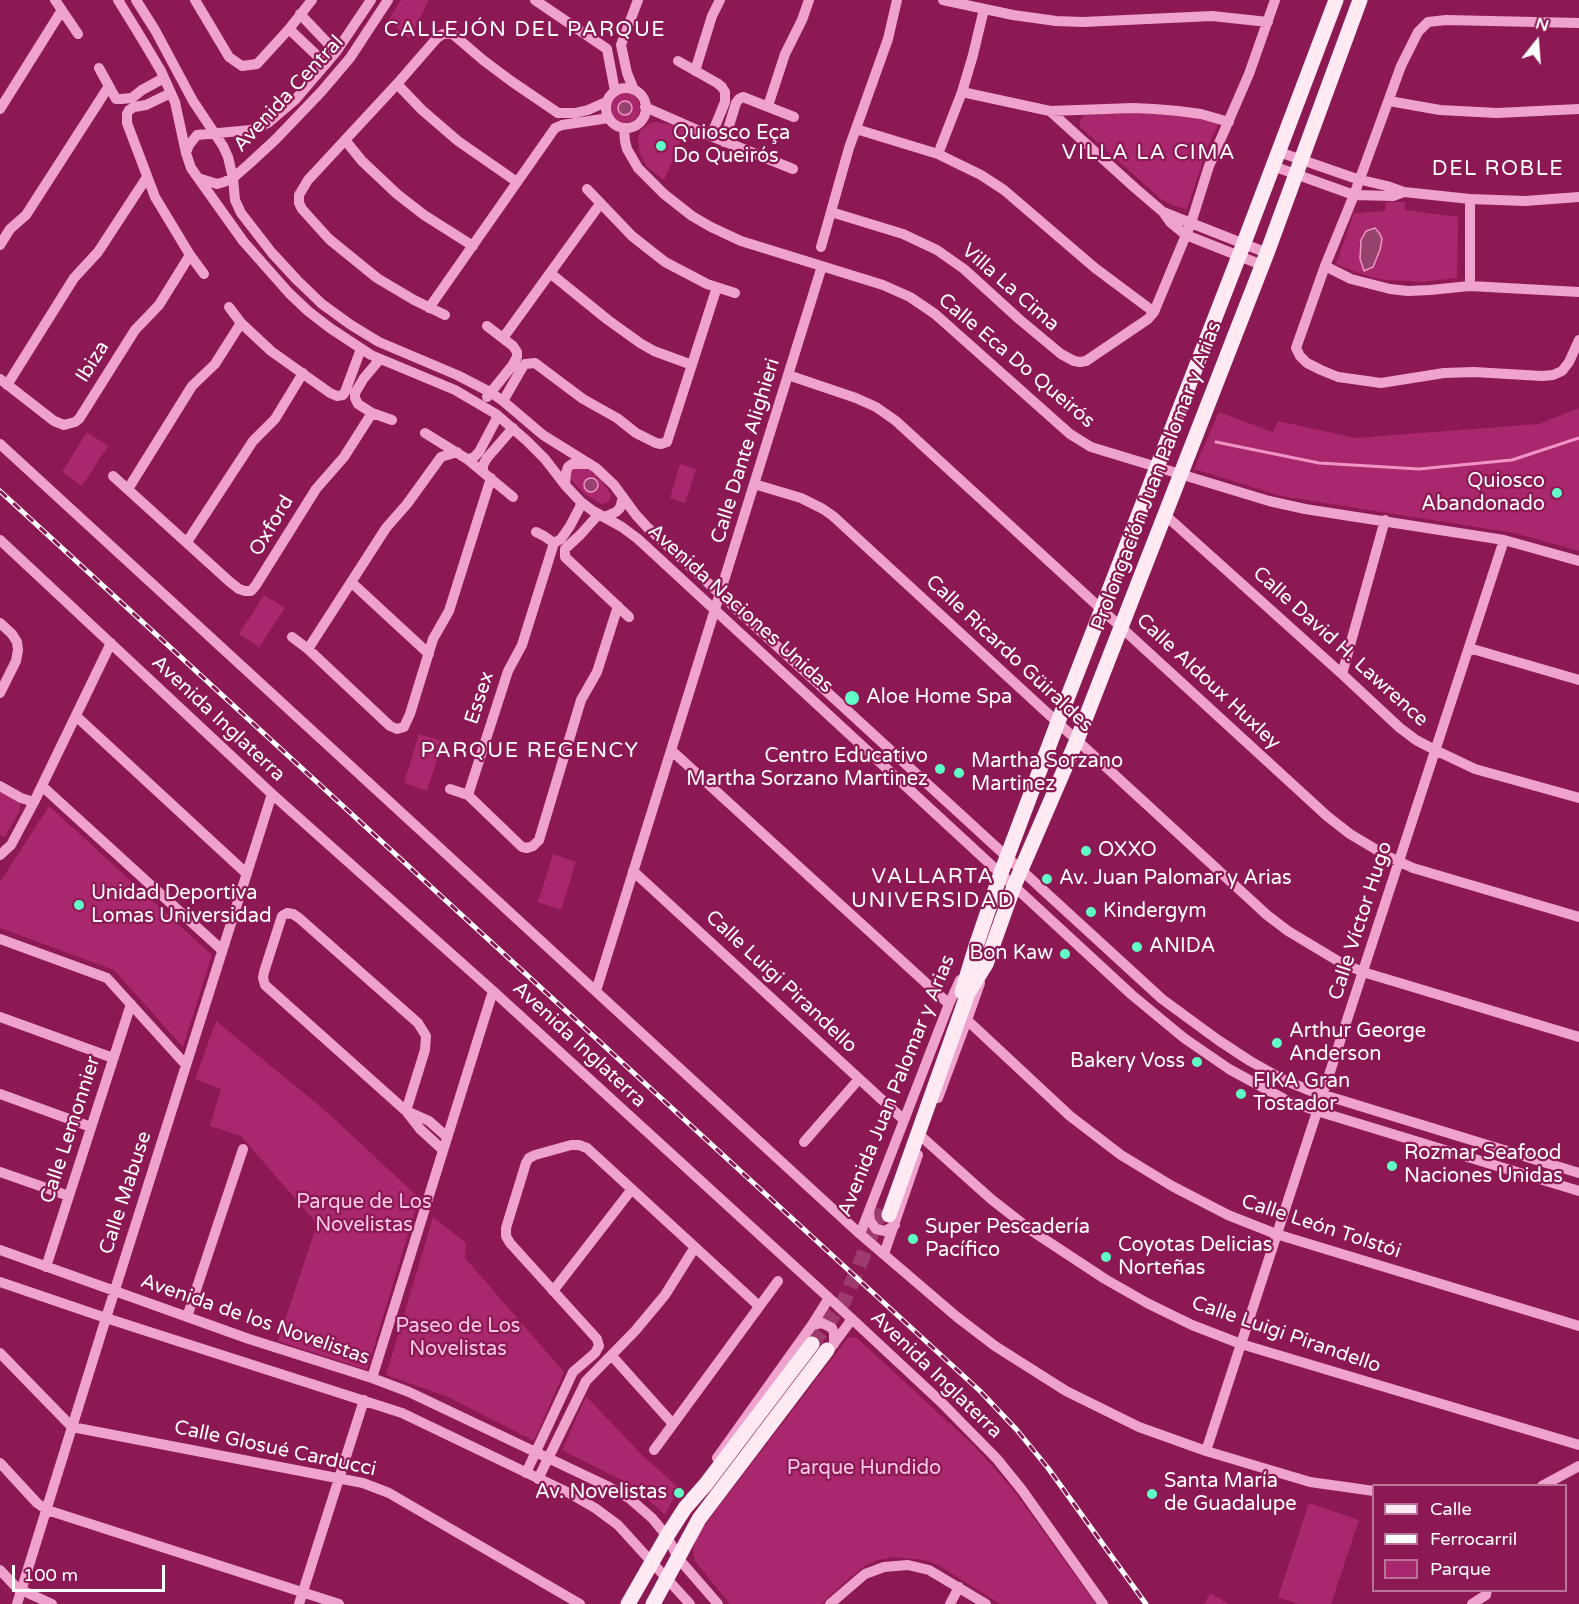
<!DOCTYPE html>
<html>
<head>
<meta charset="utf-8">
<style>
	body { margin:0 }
	#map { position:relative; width:1579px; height:1604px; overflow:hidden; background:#8c1854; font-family:"Varela Round",sans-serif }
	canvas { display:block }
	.legend { position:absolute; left:1372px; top:1484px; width:195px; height:108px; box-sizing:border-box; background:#8c1854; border:2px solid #ba7498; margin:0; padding:8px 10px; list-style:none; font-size:18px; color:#fff }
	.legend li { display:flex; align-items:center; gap:12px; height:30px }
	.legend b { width:30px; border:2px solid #ba7498 }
	.north { position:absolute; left:1507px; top:12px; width:60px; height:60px; -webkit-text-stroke:4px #8c1854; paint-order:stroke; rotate:17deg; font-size:16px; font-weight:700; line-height:24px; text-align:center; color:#fff }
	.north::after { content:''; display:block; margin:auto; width:21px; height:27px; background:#fff; clip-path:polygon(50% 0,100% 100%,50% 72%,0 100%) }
	.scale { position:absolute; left:12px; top:1565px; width:153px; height:27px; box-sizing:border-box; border:3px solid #fff; border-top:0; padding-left:8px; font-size:18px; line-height:21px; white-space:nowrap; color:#fff; -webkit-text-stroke:4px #8c1854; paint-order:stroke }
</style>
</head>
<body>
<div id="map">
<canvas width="1579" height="1604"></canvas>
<ul class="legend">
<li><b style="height:8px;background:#ffeaf4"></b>Calle</li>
<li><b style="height:8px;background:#fff"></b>Ferrocarril</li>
<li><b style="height:16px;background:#a9276c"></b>Parque</li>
</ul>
<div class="north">N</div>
<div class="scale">100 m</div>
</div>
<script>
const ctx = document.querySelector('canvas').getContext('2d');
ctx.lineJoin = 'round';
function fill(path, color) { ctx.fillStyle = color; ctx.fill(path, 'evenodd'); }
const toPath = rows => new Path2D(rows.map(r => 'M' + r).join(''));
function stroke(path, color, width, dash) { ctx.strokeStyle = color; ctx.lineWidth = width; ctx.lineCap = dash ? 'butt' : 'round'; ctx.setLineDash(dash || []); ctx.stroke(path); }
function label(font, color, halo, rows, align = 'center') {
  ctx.font = font + ' "Varela Round",sans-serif'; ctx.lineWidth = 4.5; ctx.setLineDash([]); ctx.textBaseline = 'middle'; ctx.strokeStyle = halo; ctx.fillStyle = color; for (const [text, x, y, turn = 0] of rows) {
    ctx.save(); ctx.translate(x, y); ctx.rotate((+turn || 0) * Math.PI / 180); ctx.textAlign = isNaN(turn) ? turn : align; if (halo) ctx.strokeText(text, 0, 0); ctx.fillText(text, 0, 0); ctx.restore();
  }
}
const green = toPath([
	[401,0,429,0,409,39,388,20],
	'610 108a15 15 0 1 1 30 0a15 15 0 1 1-30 0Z',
	[1138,113,1189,117,1219,123,1208,146,1187,209,1174,206,1161,199,1080,127,1080,120,1086,114],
	[655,122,669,124,685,131,664,180,646,166,639,151,638,137,642,129,648,124],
	[1386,202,1405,202,1405,210,1458,217,1457,278,1422,282,1385,280,1367,276,1336,264,1354,213,1385,211],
	[1579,408,1579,551,1514,533,1281,496,1194,469,1219,412,1273,432,1278,421,1355,438,1539,424],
	[87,432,108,446,82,486,62,472],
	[680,464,696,469,685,503,670,498],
	[572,467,588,468,599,477,611,494,609,502,601,504,583,493,570,478],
	[264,595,285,608,259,647,239,634],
	[419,734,443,741,427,791,404,783],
	[0,791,20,802,20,810,5,837,0,835],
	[49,806,212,955,183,1047,114,970,0,928,0,882],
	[553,854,576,862,561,910,538,902],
	[216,1021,327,1112,419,1198,367,1370,278,1341,317,1224,241,1136,210,1126,221,1089,195,1079],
	[433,1217,466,1243,465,1258,564,1372,534,1441,448,1397,386,1375],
	[851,1337,857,1338,973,1445,1011,1487,1096,1604,1000,1604,938,1565,924,1560,894,1557,878,1560,865,1566,852,1576,821,1604,730,1604,695,1561,693,1550,696,1538,701,1530,847,1339],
	[586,1396,643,1456,679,1488,665,1515,633,1486,562,1450],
	[1309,1503,1359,1520,1331,1604,1299,1604,1278,1597],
	[1210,1593,1229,1604,1204,1604]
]);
const water = toPath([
	'618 108a7 7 0 1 1 14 0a7 7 0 1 1-14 0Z',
	[1375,228,1380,234,1382,239,1380,250,1373,267,1364,271,1360,259,1361,240,1366,231,1375,228],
	'584 485a7 7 0 1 1 14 0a7 7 0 1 1-14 0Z'
]);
const stream = toPath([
	[1216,442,1319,463,1419,469,1512,460,1579,438]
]);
const majorTunnel = toPath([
	[812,1344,844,1301,861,1261,881,1209]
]);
const minor = toPath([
	[55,0,78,34],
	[118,0,142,39,161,71,175,102,186,153,191,168,243,241,289,293,308,311,330,328,371,355,455,390,496,414,527,441,545,459,565,485,581,502,593,511,622,527,638,539,1132,995,1184,1038,1229,1069,1286,1100,1317,1111,1579,1191],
	[136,0,155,30,193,101,223,146,228,157,233,178,235,200,241,213,272,253,297,280,322,304,351,325,379,342,457,375,490,392,503,401,543,435,596,468,614,485,636,515,647,527,1162,999,1218,1040,1250,1061,1284,1080,1311,1091,1579,1173],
	[195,0,229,57,242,66,257,64,289,29,312,0],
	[535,0,607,49,615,91],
	[943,0,1013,15,1056,21,1083,22,1212,16,1268,22],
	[300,14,336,52],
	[1579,23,1446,20,1428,22,1418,32,1401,66,1354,195,1325,266,1296,348,1300,356,1307,363,1321,370,1338,377,1381,383,1444,373,1474,372,1542,376,1553,375,1562,371,1569,362,1579,340],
	[289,29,326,64],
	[678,61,717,83,722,87,725,92,725,102,711,136],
	[99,68,116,99,121,99,132,98,142,90,164,78],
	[695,71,712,16,720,0],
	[397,84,422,110,458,141,517,182],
	'606 108a20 20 0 1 1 40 0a20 20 0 1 1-40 0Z',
	[634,90,627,73,621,45,638,0],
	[962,92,1050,111,1133,108,1154,109,1178,111,1201,114,1229,122],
	[171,93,146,105,134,107,129,110,127,114,127,123,155,197,190,255,204,274],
	[1389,101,1440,110,1497,113,1579,109],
	[768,106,785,54,802,20,809,0],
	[645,107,711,136,793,169],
	[0,109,62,10],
	[1050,111,1135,188,1163,212,1170,222,1186,235,1262,265],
	[624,128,625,141,627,149,638,168,664,194,692,216,711,227,741,241,883,285,910,297,935,314,1070,434,1091,447,1269,501,1305,509,1504,540,1579,561],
	[856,129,938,154,981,175,1004,190,1095,268,1154,312],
	[345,140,362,161,397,194,424,215,473,246],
	[724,142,736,103,739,99,743,97,794,117],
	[186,152,189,145,197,135,251,130,268,123,295,100,336,52,371,0],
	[1279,152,1357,179,1387,186,1404,192,1470,199,1525,201,1579,197],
	[938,154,962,92,973,55,984,9],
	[1273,166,1354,195,1393,196,1404,192],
	[198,178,217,184,224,182,233,178,249,164,276,139,321,92,350,58,388,0],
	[587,189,632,236,665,262,707,284,735,293],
	[831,212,903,234,937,250,964,269,1019,319,1061,354,1074,361,1080,362,1086,361,1148,319,1154,312,1191,223,1209,166,1249,74,1275,0],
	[1163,212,1267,253],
	[0,245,10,229,26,215,109,86],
	[821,247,849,148,888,39,897,0],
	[1325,266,1351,279,1390,289,1408,291,1430,290,1470,286,1579,292],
	[550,273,608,320,640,343,654,351,692,365],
	[1470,286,1470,199],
	[229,307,241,323,271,351,330,393,337,396,343,395,345,392,361,349],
	[429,308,555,128,562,125,609,118],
	[445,315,414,300,377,278,329,239,302,209,299,203,299,195,308,180,397,84,437,38,443,34,452,34,455,36,483,60,511,81,558,113,575,113,588,110,606,102],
	[503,338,600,204],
	[380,359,364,378,355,393,355,398,358,404,372,413,392,420],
	[788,375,856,398,876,407,896,421,1327,816,1350,834,1387,856,1413,868,1579,917],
	[0,379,54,421,64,425,75,422,79,419,135,330,159,305,190,255],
	[7,385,74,278,98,252,147,177],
	[487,397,512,366,517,357,517,352,513,346,487,326],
	[503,401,522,368,525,364,535,363,583,399,617,418,636,433,656,443,661,444,667,442,717,287],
	[425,433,467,459,513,497],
	[0,444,860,1234,957,1317,995,1346,1066,1391,1139,1427,1206,1451,1310,1482,1374,1491],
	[467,459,473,458,479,452,498,416],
	[483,471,483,465,487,458,513,428],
	[113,476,230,582,239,589,245,591,251,591,256,585,316,489,344,457,372,413],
	[754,484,801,498,823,509,833,516,1267,915,1288,931,1338,961,1363,972,1579,1037],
	[565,485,566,473,568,467,572,464,590,464],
	[128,489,192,386,215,364,241,323],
	[1164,514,1342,674,1400,728,1416,740,1435,750,1475,769,1579,798],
	[598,515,580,535,567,547,565,549,565,557,629,617],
	[604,517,616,512,620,508,623,497],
	[536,532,544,536,554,543],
	[0,540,272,794,493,991,852,1319,941,1402,997,1459,1022,1490,1103,1604],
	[187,542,253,441,275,419,303,373],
	[351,582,429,654],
	[0,623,12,634,17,642,18,650,16,661,0,693],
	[292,637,308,649,390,726,397,729,404,727,410,714,433,639,449,611,491,478],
	[1469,648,1579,680],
	[308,649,386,528,407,504,441,457,457,452],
	[1342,674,1385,520],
	[76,716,247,874],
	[671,750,949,1004],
	[0,786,21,798,34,802],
	[42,786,222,950],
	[450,789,468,795,522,847,527,848,533,846,539,840,581,700,597,672,618,606],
	[468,795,508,671,522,645,554,543,561,539,570,526,580,507,581,502],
	[0,855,11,845,34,802,111,643],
	[633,871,904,1120],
	[0,939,107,978,186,1065],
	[596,991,822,266],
	[0,1017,113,1058],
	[967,1020,1070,1116,1121,1155,1172,1186,1228,1215,1276,1234,1579,1326],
	[0,1094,91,1127],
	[938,1098,967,1020,980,983],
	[406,1111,425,1050,426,1036,418,1023,299,918,293,914,287,913,282,916,264,972,263,978,265,985,406,1111,420,1129,443,1150],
	[409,1112,429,1121,447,1137],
	[923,1138,991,1199,1032,1231,1105,1279,1147,1303,1192,1325,1241,1344,1579,1445],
	[804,1142,859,1079],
	[0,1172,69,1196],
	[869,1211,870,1221,876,1229,885,1231,895,1225],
	[860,1234,949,1004,960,980],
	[0,1250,249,1339,372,1378,409,1392,607,1486,629,1498,652,1518,667,1536,678,1558,718,1604],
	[884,1254,918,1155],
	[46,1267,131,1004],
	[0,1282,106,1318,402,1413,569,1493,595,1508,618,1525,690,1604],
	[553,1291,632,1189],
	[187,1317,243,1149],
	[812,1325,822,1323,832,1328,834,1333,834,1344],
	[0,1353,72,1427,363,1483,389,1493,580,1604],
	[612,1356,673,1424],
	[824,1357,852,1319],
	[372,1378,493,991],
	[654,1450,778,1281],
	[1206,1451,1504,540],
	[717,1458,812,1325,829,1298],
	[0,1463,37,1503,47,1510,339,1604],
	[526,1473,573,1372,595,1353,599,1346,597,1339,510,1243,506,1236,506,1228,526,1163,529,1158,535,1155,571,1145,579,1145,587,1148,759,1306],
	[538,1479,586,1381,635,1331,665,1295,695,1247],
	[1542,1486,1579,1466],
	[0,1570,17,1588,52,1604],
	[17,1604,106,1318,272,794],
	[299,1604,364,1400],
	[830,1604,865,1574,884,1567,908,1565,929,1570,986,1604],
	[950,1604,959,1587],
	[1472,1604,1486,1595,1487,1590]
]);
const major = toPath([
	[962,992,976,946,1001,873,1058,722,1239,256,1336,0],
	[889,1215,968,993,986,964,1014,886,1077,740,1267,253,1360,0],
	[628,1604,667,1536,685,1508,706,1484,812,1344],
	[653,1604,699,1519,827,1350]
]);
const rail = toPath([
	[0,491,980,1391,1016,1429,1048,1468,1146,1604]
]);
const markers = [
	[661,146,6,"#60ffc5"],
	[1557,493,6,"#60ffc5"],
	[852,698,8,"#60ffc5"],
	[940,769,6,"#60ffc5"],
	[959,773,6,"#60ffc5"],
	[1086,851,6,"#60ffc5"],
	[1047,879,6,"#60ffc5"],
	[79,905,6,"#60ffc5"],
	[1091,912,6,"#60ffc5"],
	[1137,947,6,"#60ffc5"],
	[1065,954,6,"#60ffc5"],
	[1277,1043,6,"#60ffc5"],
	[1197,1062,6,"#60ffc5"],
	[1241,1094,6,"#60ffc5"],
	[1392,1166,6,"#60ffc5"],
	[913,1239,6,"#60ffc5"],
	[1106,1257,6,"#60ffc5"],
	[679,1493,6,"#60ffc5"],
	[1152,1494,6,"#60ffc5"]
];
const streetNames = [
	["Avenida Central",289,94,-47],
	["Villa La Cima",1010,288,41],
	["Calle Eca Do Queirós",1016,361,40],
	["Ibiza",93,362,-58],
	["Calle Dante Alighieri",746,451,-73],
	["Prolongación Juan Palomar y Arias",1157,476,-69],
	["Oxford",272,526,-59],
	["Avenida Naciones Unidas",740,609,42],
	["Calle David H. Lawrence",1340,647,42],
	["Calle Ricardo Güiraldes",1009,654,43],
	["Calle Aldoux Huxley",1208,682,43],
	["Essex",480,698,-72],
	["Avenida Inglaterra",218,719,43],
	["Calle Víctor Hugo",1361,921,-72],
	["Calle Luigi Pirandello",781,982,43],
	["Avenida Inglaterra",579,1045,43],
	["Avenida Juan Palomar y Arias",897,1086,-68],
	["Calle Lemonnier",71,1130,-72],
	["Calle Mabuse",126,1193,-72],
	["Calle León Tolstói",1321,1227,18],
	["Avenida de los Novelistas",255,1320,19],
	["Calle Luigi Pirandello",1286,1335,19],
	["Avenida Inglaterra",936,1375,44],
	["Calle Glosué Carducci",275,1449,12]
];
const poiNames = [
	["Quiosco Eça",673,134],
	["Do Queirós",673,157],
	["Quiosco",1545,482,"right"],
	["Abandonado",1545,505,"right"],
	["Aloe Home Spa",866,698],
	["Centro Educativo",928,757,"right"],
	["Martha Sorzano Martinez",928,780,"right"],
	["Martha Sorzano",971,762],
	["Martinez",971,785],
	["OXXO",1098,851],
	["Av. Juan Palomar y Arias",1059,879],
	["Unidad Deportiva",91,894],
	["Lomas Universidad",91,917],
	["Kindergym",1103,912],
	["ANIDA",1149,947],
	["Bon Kaw",1053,954,"right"],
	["Arthur George",1289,1032],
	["Anderson",1289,1055],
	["Bakery Voss",1185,1062,"right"],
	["FIKA Gran",1253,1082],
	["Tostador",1253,1105],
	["Rozmar Seafood",1404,1154],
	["Naciones Unidas",1404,1177],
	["Super Pescadería",925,1228],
	["Pacífico",925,1251],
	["Coyotas Delicias",1118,1246],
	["Norteñas",1118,1269],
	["Santa María",1164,1482],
	["de Guadalupe",1164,1505],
	["Av. Novelistas",667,1493,"right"]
];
const parkNames = [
	["Parque de Los",364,1203],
	["Novelistas",364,1226],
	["Paseo de Los",458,1327],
	["Novelistas",458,1350],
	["Parque Hundido",864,1469]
];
const neighbourhoodNames = [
	["CALLEJÓN DEL PARQUE",525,30],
	["VILLA LA CIMA",1149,153],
	["DEL ROBLE",1498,169],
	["PARQUE REGENCY",530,751],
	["VALLARTA",933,877],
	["UNIVERSIDAD",933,901]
];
fill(green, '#a9276c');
fill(water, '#97426d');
stroke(water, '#f195c7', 1.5);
stroke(stream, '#f195c7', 3);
stroke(majorTunnel, '#9d3b6e', 15, [15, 8]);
stroke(minor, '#efa2cb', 10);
stroke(major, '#ffeaf4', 15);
stroke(rail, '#fff', 5);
stroke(rail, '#8c1854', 3, [9]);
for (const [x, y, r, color] of markers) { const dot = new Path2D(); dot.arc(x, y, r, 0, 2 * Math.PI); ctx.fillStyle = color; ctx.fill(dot); stroke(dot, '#8c1854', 2); }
label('20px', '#fff', '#8c1854', streetNames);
label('20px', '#fff', '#8c1854', poiNames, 'left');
label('20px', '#fac8e3', '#8c1854', parkNames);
ctx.letterSpacing = '1.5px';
label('21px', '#fff', '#8c1854', neighbourhoodNames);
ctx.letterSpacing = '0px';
</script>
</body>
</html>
